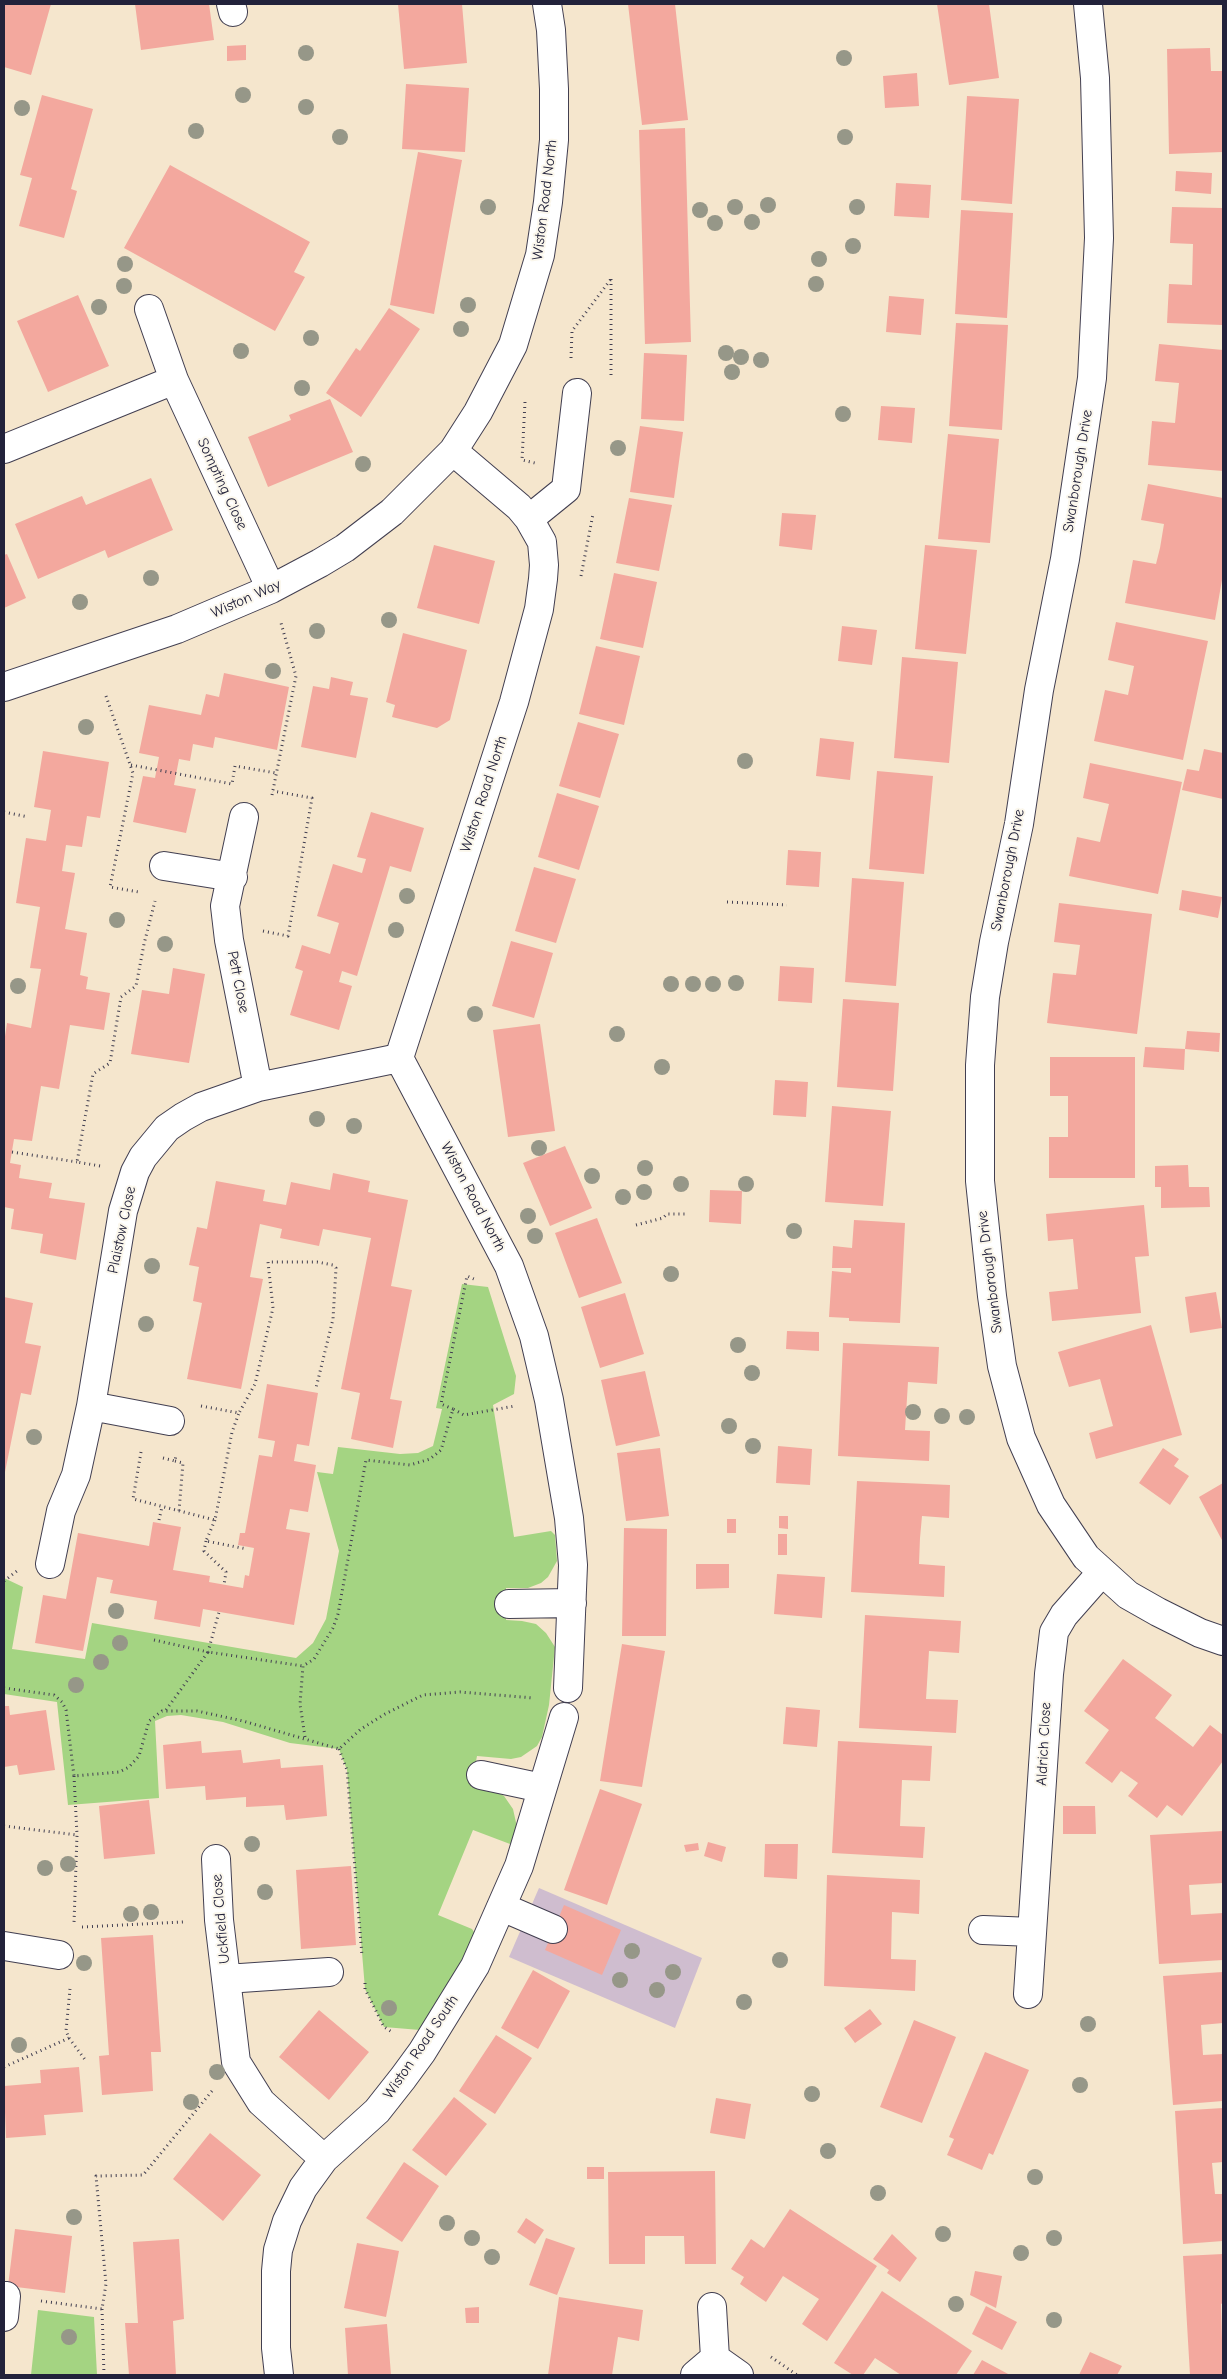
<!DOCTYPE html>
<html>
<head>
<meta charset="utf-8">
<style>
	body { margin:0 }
	#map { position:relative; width:1227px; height:2379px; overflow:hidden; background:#f5e6cd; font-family:"Comic Neue",sans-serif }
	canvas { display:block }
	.frame { position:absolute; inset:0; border:5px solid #22223b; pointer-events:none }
</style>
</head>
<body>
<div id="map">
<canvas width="1227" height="2379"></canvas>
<div class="frame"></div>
</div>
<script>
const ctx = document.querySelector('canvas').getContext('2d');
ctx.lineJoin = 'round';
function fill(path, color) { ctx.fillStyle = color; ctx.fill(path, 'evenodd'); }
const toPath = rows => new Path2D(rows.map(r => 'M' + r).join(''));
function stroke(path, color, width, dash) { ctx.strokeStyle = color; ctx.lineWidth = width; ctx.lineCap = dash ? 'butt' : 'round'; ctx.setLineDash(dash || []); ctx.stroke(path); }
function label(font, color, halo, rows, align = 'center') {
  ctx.font = font + ' "Comic Neue",sans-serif'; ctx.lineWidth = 4; ctx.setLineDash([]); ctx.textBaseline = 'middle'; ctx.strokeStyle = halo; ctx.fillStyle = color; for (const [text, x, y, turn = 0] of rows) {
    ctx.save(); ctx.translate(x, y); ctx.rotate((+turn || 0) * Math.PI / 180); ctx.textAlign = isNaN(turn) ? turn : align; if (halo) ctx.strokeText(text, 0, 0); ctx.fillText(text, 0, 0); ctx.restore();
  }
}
const industrial = toPath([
	[539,1888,702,1958,675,2028,509,1957]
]);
const green = toPath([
	[462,1284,488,1287,516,1376,514,1394,493,1405,514,1537,551,1531,555,1535,557,1561,548,1577,541,1583,528,1588,506,1588,506,1620,522,1621,536,1624,546,1633,555,1647,549,1705,542,1737,537,1746,521,1757,511,1759,477,1756,471,1787,497,1792,504,1796,513,1809,517,1827,512,1842,510,1844,473,1830,438,1915,472,1929,476,1935,475,1939,420,2030,384,2027,365,1989,347,1770,339,1749,290,1743,223,1722,181,1715,167,1716,155,1721,159,1798,68,1805,57,1702,4,1694,4,1578,23,1587,12,1649,85,1659,92,1623,296,1658,313,1643,326,1619,339,1551,317,1472,333,1474,338,1447,400,1454,418,1453,433,1446,442,1409,436,1408],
	[38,2310,94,2317,97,2375,31,2375]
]);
const building = toPath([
	[4,4,51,4,31,75,4,67],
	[135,4,209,4,214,40,141,50],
	[398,4,462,4,467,63,404,69],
	[628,4,675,4,688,120,642,125],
	[937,4,989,4,999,78,949,85],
	[246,45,246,60,227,61,227,46],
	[1210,48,1211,71,1223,71,1223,152,1169,154,1167,49],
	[917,73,919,106,885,108,883,76],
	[406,84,469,88,465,152,402,149],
	[42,95,93,109,71,189,77,191,64,238,19,226,32,178,20,175],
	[967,96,1019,99,1012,204,961,200],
	[685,128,691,342,645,344,639,130],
	[418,152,462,160,434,314,390,305],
	[170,165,310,242,294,272,305,277,275,331,124,248],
	[1176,171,1212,173,1211,194,1175,191],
	[896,183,931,185,929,218,894,216],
	[1172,207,1223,208,1223,325,1167,323,1169,284,1192,285,1193,244,1170,243],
	[961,210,1013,213,1007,318,955,314],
	[78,295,109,366,48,392,17,321],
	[889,296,924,299,921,335,886,332],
	[389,308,420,329,361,417,326,393,356,348,360,351],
	[956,323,1008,325,1002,430,949,426],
	[1159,344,1223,350,1223,471,1148,465,1152,421,1175,423,1179,383,1155,381],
	[644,353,687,355,684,421,641,419],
	[330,399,353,452,268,487,248,437,291,420,289,415],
	[881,406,915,408,912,443,878,440],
	[640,426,683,432,674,498,630,492],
	[948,434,999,439,990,543,938,539],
	[151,478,173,530,108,558,105,550,38,579,15,524,82,496,86,505],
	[1148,484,1223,498,1223,574,1215,620,1125,603,1133,560,1156,564,1160,548,1164,524,1141,520],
	[629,498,672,505,659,571,616,563],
	[782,513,816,515,812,550,779,546],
	[434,545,495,561,479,624,417,608],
	[925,545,977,550,966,654,915,649],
	[7,554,26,598,4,608,4,555],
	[614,573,657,582,643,648,600,639],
	[1116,622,1208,641,1183,760,1094,741,1105,690,1128,695,1134,666,1108,660],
	[842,626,877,630,872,665,838,661],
	[403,633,467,650,450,720,437,728,392,717,395,705,386,702],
	[596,646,640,656,624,725,579,714],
	[902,657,958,662,949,763,894,758],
	[224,673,289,687,277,750,215,737,213,748,193,744,190,761,179,759,174,785,196,789,186,833,133,822,143,776,155,778,159,757,139,753,149,705,201,715,206,694,219,697],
	[331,677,353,682,350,695,368,698,356,758,301,747,313,686,329,689],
	[578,722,619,734,600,798,559,786],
	[820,738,854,742,850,780,816,776],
	[1204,749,1223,753,1223,799,1182,790,1187,769,1199,771],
	[43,751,109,762,100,818,87,816,82,847,66,845,62,871,75,873,65,929,87,933,80,975,88,977,86,989,110,993,104,1030,70,1025,59,1089,41,1086,32,1141,14,1139,10,1163,21,1165,19,1178,52,1183,49,1198,85,1203,76,1260,40,1253,43,1234,11,1229,14,1209,4,1207,4,1043,7,1023,31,1028,41,969,30,968,40,907,16,903,26,838,46,841,51,810,34,807],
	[1090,763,1182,782,1158,894,1069,876,1077,837,1100,842,1109,804,1083,798],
	[877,771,933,776,924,874,869,869],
	[557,793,599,806,579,870,538,857],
	[371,812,424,828,411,872,390,866,357,976,342,971,339,982,352,986,339,1030,290,1015,303,971,295,968,302,945,330,954,339,923,317,916,333,864,362,873,366,859,357,857],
	[788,850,821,852,819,887,786,885],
	[534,867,576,879,556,943,515,931],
	[852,878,904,882,896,986,845,982],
	[1182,890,1222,897,1218,918,1179,910],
	[1059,903,1152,914,1137,1034,1047,1023,1053,973,1076,975,1080,945,1054,942],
	[511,941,553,953,534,1018,492,1006],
	[780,966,814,968,812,1003,778,1001],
	[173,968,205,974,189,1063,131,1054,142,990,169,994],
	[843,999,899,1003,893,1091,837,1087],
	[540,1024,555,1131,508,1137,493,1030],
	[1187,1031,1220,1033,1219,1052,1185,1049],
	[1145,1047,1185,1049,1184,1070,1143,1067],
	[1050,1057,1135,1057,1135,1178,1049,1178,1049,1137,1068,1137,1068,1096,1050,1096],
	[775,1080,808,1082,806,1117,773,1115],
	[832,1106,891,1111,883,1206,825,1202],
	[565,1146,592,1208,550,1226,523,1163],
	[1188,1165,1189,1187,1209,1187,1210,1207,1161,1208,1161,1187,1155,1187,1155,1166],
	[333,1173,370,1181,368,1192,408,1200,391,1286,412,1290,390,1399,402,1401,393,1448,351,1439,360,1393,341,1389,371,1238,323,1229,319,1246,280,1238,282,1229,260,1224,250,1277,263,1279,241,1389,187,1379,202,1303,193,1301,199,1267,189,1265,197,1227,207,1229,216,1181,265,1190,263,1201,286,1205,291,1182,330,1190],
	[710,1190,742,1191,741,1224,709,1222],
	[1144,1205,1149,1256,1135,1257,1141,1313,1052,1321,1049,1292,1078,1289,1073,1239,1048,1241,1046,1214],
	[597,1218,622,1283,579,1298,555,1233],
	[854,1220,905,1223,900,1323,849,1321,849,1318,829,1317,832,1271,851,1273,851,1268,832,1268,833,1246,852,1248],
	[1216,1292,1222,1328,1190,1333,1185,1297],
	[625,1293,644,1354,600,1368,581,1307],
	[4,1297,33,1303,25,1343,41,1346,31,1395,21,1393,5,1472],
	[1151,1325,1182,1435,1096,1459,1089,1433,1113,1426,1100,1379,1069,1387,1058,1352],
	[787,1331,819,1332,819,1351,786,1349],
	[843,1343,939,1347,937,1384,908,1382,905,1430,930,1431,929,1461,838,1456],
	[645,1371,660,1436,616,1446,601,1380],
	[267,1384,318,1393,309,1446,297,1444,294,1461,316,1465,308,1512,290,1509,286,1529,310,1533,294,1625,203,1609,200,1627,154,1619,157,1601,110,1593,113,1580,97,1577,83,1651,35,1643,43,1595,66,1599,78,1533,149,1546,153,1522,181,1527,173,1570,210,1576,209,1582,243,1588,245,1575,249,1576,254,1548,238,1545,240,1533,245,1533,259,1455,272,1457,275,1441,258,1438],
	[778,1446,812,1449,810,1485,776,1483],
	[660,1448,669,1516,626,1521,617,1453],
	[1163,1448,1179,1459,1174,1466,1189,1476,1170,1505,1139,1483],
	[857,1481,950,1485,949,1518,922,1516,920,1538,919,1564,945,1566,944,1597,851,1592],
	[1223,1483,1223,1542,1199,1497],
	[779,1516,788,1516,788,1529,779,1528],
	[727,1519,736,1519,736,1533,727,1533],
	[624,1528,667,1529,666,1636,622,1636],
	[778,1534,787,1534,787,1555,778,1555],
	[696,1564,729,1564,729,1588,696,1589],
	[777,1574,825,1577,822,1618,774,1614],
	[865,1615,961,1621,959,1653,929,1651,926,1699,958,1700,956,1733,859,1728],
	[622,1644,665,1651,642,1787,600,1781],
	[1123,1659,1172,1695,1155,1718,1193,1747,1210,1725,1223,1735,1223,1761,1182,1816,1167,1805,1157,1818,1128,1796,1138,1783,1121,1771,1112,1783,1085,1763,1109,1730,1084,1711],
	[4,1706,9,1706,10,1715,46,1710,55,1770,19,1775,17,1765,4,1767],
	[786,1707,820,1710,817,1747,783,1744],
	[201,1741,202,1753,241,1750,243,1763,280,1759,281,1768,323,1765,327,1816,286,1820,284,1805,246,1807,246,1797,206,1800,205,1786,166,1789,163,1745],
	[838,1741,932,1746,930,1781,902,1780,900,1826,925,1827,923,1858,832,1853],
	[600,1789,642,1804,607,1905,564,1890],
	[149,1800,155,1854,104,1859,99,1806],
	[1063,1806,1095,1806,1096,1834,1063,1834],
	[1223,1831,1223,1883,1189,1885,1191,1915,1223,1913,1223,1960,1159,1964,1150,1835],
	[708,1842,726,1847,722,1862,704,1856],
	[698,1843,699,1850,686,1852,684,1845],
	[765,1844,798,1844,797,1879,764,1877],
	[351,1866,356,1945,301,1949,296,1870],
	[827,1875,920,1880,919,1914,892,1912,891,1959,916,1960,915,1991,824,1986],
	[564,1905,621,1930,602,1975,545,1950],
	[153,1935,161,2052,151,2052,153,2091,102,2095,99,2056,109,2055,101,1938],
	[533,1970,570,1991,538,2049,501,2028],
	[1223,1972,1223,2023,1201,2025,1203,2055,1223,2054,1223,2101,1173,2105,1163,1976],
	[870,2009,882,2024,855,2043,844,2028],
	[319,2010,369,2052,329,2100,279,2057],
	[914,2020,956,2037,922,2123,880,2107],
	[496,2035,532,2058,495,2114,459,2091],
	[985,2052,1029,2070,993,2155,989,2153,982,2170,947,2155,954,2139,949,2137],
	[79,2067,83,2112,44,2115,46,2135,6,2138,4,2086,41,2083,40,2070],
	[454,2097,487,2124,446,2176,412,2150],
	[716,2098,751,2104,745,2139,710,2133],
	[1223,2108,1223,2162,1212,2163,1215,2194,1223,2194,1223,2241,1183,2244,1175,2111],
	[210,2133,261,2175,223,2221,173,2179],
	[404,2162,439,2186,402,2242,366,2218],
	[587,2167,604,2167,604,2179,587,2179],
	[715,2171,716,2264,685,2264,684,2236,645,2236,645,2264,609,2264,608,2172],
	[790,2209,877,2266,827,2341,802,2324,819,2299,783,2276,766,2302,740,2284,744,2277,731,2269,751,2239,764,2248],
	[526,2218,544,2230,535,2244,517,2232],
	[15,2229,72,2236,65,2293,8,2286],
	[892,2234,917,2258,900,2282,887,2273,889,2270,873,2259],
	[546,2238,575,2248,557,2295,529,2285],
	[179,2239,184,2319,173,2321,176,2375,129,2375,125,2323,138,2323,133,2242],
	[357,2243,399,2251,386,2317,344,2308],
	[1223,2254,1223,2303,1221,2304,1223,2375,1190,2375,1183,2256],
	[975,2271,1002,2276,996,2308,970,2295],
	[882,2291,972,2351,956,2375,901,2375,875,2358,863,2375,853,2375,834,2363],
	[559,2297,643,2310,639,2341,618,2337,612,2375,548,2375],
	[986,2306,1017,2322,1002,2350,972,2334],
	[479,2307,479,2323,466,2323,465,2308],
	[387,2324,391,2375,348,2375,345,2328],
	[1090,2352,1122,2366,1117,2375,1079,2375],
	[982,2360,1010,2375,973,2375]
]);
const path = toPath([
	[611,279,611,379],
	[571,358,572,331,611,279],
	[525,402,522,460,535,463],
	[581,576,593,514],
	[106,696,133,773,110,887,139,892],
	[131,765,232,784,235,766,276,773],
	[272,795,296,676,281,623],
	[4,812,28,817],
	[727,902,787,905],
	[263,931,288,936,312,798,273,791],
	[12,1152,77,1162],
	[100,1166,77,1162,93,1074,110,1063,121,997,136,986,144,944,155,901],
	[636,1225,663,1218,667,1214,685,1214],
	[201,1406,239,1413,255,1384,273,1308,268,1262,317,1262,333,1265,336,1268,333,1319,316,1388],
	[453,1409,441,1404,467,1276,474,1279],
	[141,1452,133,1499,215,1520,232,1432,239,1413],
	[163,1458,175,1461,176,1455],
	[175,1461,183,1463,179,1511],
	[159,1520,162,1507],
	[215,1520,206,1541,247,1549],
	[206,1541,204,1551,226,1572,224,1585],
	[4,1581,17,1571],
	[154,1640,208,1652,219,1612],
	[4,1688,54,1695,62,1702,66,1710,74,1776,119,1772,129,1767,139,1756,149,1721,162,1711,197,1711,243,1721,339,1749,361,1729,385,1714,423,1695,460,1692,534,1698],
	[166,1710,208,1652,303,1666],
	[305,1737,300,1704,303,1666,314,1659,333,1628,338,1614,366,1460,410,1465,430,1459,441,1450,453,1409,464,1415,515,1406],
	[339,1749,347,1770,362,1956],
	[74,1776,77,1835,74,1923],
	[4,1826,77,1835],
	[82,1927,183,1922],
	[365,1983,365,1989,384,2027,392,2032],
	[69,2038,86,2061],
	[4,2067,69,2038,66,2031,70,1989],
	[41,2301,102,2309,106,2284,96,2176,143,2175,212,2091],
	[102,2309,104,2375],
	[771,2357,797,2375]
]);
const minor = toPath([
	[231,4,233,12],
	[547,4,551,30,554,89,554,140,548,202,540,255,513,345,478,412,453,451,519,507,529,519,542,542,544,565,543,579,539,609,514,702,399,1058,509,1266,534,1336,549,1400,569,1518,573,1565,568,1688],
	[1088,4,1095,78,1099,238,1092,378,1065,559,1039,690,1019,824,994,942,985,997,980,1065,980,1181,992,1296,1002,1366,1021,1438,1051,1505,1086,1557,1128,1595,1158,1612,1200,1633,1223,1641],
	[149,309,174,380],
	[4,449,174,380,271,589],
	[529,519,566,489,577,393],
	[4,687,177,629,271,589,320,563,345,548,392,512,453,451],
	[244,817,225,906,229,940,258,1087],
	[164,866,233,877],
	[91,1406,170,1421],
	[50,1564,61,1511,76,1475,91,1406,123,1211,135,1172,143,1157,167,1128,183,1117,201,1107,258,1087,399,1058],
	[509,1604,572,1603],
	[481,1775,542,1788],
	[216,1859,219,1920,236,2062,261,2102,324,2159],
	[502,1907,553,1929],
	[983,1930,1032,1932],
	[4,1946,59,1955],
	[226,1979,329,1972],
	[1028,1994,1049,1674,1054,1632,1064,1615,1101,1573],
	[712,2307,715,2358],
	[4,2317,6,2296],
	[715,2358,739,2375],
	[279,2375,276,2348,276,2271,278,2250,287,2221,303,2188,324,2159,377,2111,403,2078,422,2052,475,1966,519,1866,564,1717],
	[695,2375,715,2358]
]);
const trees = [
	[306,53],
	[844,58],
	[243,95],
	[306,107],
	[22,108],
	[196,131],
	[340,137],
	[845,137],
	[768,205],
	[488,207],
	[735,207],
	[857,207],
	[700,210],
	[752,222],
	[715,223],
	[853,246],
	[819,259],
	[125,264],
	[816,284],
	[124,286],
	[468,305],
	[99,307],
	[461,329],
	[311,338],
	[241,351],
	[726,353],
	[741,357],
	[761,360],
	[732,372],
	[302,388],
	[843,414],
	[618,448],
	[363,464],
	[151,578],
	[80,602],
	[389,620],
	[317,631],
	[273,671],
	[86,727],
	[745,761],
	[407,896],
	[117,920],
	[396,930],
	[165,944],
	[736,983],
	[671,984],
	[693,984],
	[713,984],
	[18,986],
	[475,1014],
	[617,1034],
	[662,1067],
	[317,1119],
	[354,1126],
	[539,1148],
	[645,1168],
	[592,1176],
	[681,1184],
	[746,1184],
	[644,1192],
	[623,1197],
	[528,1216],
	[794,1231],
	[535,1236],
	[152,1266],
	[671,1274],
	[146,1324],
	[738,1345],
	[752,1373],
	[913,1412],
	[942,1416],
	[967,1417],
	[729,1426],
	[34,1437],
	[753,1446],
	[116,1611],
	[120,1643],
	[101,1662],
	[76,1685],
	[252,1844],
	[68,1864],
	[45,1868],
	[265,1892],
	[151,1912],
	[131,1914],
	[632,1951],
	[780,1960],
	[84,1963],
	[673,1972],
	[620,1980],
	[657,1990],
	[744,2002],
	[389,2008],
	[1088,2024],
	[19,2045],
	[217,2072],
	[1080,2085],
	[812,2094],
	[191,2102],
	[828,2151],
	[1035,2177],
	[878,2193],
	[74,2217],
	[447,2223],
	[943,2234],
	[472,2238],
	[1054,2238],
	[1021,2253],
	[492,2257],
	[956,2304],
	[1054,2320],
	[69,2337]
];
const streetNames = [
	["Wiston Road North",545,200,-83],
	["Swanborough Drive",1078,471,-81],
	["Sompting Close",222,484,65],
	["Wiston Way",246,599,-24],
	["Wiston Road North",484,794,-72],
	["Swanborough Drive",1008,870,-79],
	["Pett Close",238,982,79],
	["Wiston Road North",473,1197,62],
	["Plaistow Close",122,1230,-78],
	["Swanborough Drive",990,1272,-97],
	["Aldrich Close",1044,1744,-87],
	["Uckfield Close",221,1919,-95],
	["Wiston Road South",421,2047,-56]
];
fill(industrial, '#cfbdcf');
fill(green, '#a4d482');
fill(building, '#f3a89e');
stroke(minor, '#423f51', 30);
stroke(path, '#423f51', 3, [1, 4]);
stroke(minor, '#fff', 28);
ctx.fillStyle = '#969788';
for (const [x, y] of trees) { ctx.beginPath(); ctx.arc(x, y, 8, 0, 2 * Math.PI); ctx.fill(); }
label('15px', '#22223b', '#fbf7ec', streetNames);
</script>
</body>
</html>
